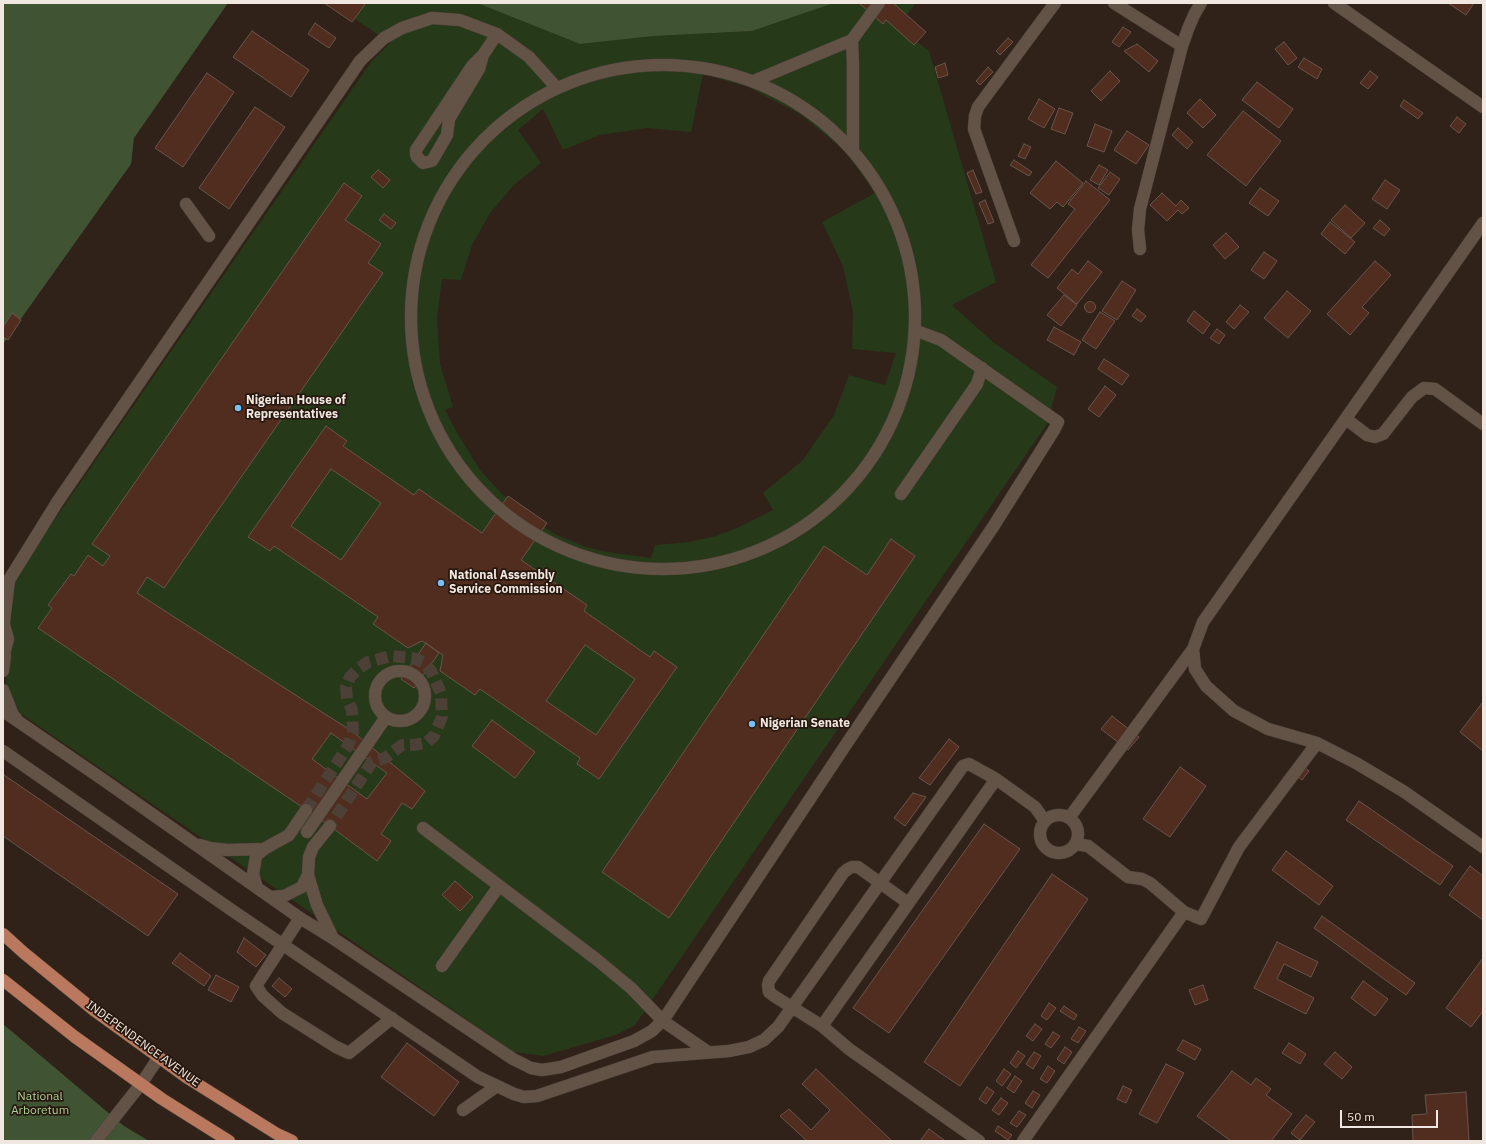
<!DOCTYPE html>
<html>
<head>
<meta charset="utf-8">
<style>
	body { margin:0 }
	#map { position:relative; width:1486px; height:1144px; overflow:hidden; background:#302218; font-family:"IBM Plex Sans",sans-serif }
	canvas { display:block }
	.frame { position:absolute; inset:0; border:4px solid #f1e7e1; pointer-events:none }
	.scale { position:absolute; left:1340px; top:1110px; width:98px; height:18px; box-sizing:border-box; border:2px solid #f1e7e1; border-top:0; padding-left:5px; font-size:12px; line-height:14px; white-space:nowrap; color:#f1e7e1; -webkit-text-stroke:3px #26180e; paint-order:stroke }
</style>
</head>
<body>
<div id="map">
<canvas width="1486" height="1144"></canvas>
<div class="frame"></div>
<div class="scale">50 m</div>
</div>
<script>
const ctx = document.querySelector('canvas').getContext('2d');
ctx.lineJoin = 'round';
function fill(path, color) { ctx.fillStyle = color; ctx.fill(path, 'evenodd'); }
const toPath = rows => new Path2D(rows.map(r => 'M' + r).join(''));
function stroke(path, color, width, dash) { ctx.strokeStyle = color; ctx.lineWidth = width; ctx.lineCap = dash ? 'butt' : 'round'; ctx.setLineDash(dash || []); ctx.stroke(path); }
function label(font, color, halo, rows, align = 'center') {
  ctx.font = font + ' "IBM Plex Sans",sans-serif'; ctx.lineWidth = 3.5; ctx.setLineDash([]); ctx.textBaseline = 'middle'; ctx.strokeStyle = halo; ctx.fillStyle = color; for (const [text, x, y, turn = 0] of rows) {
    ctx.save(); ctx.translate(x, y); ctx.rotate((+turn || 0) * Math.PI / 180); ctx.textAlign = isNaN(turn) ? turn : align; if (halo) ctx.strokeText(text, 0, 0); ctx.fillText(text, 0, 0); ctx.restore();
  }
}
const green = toPath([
	[332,3,475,3,482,5,580,44,654,36,752,31,834,3,916,3,897,27,929,51,996,282,952,305,993,342,1057,387,1047,424,635,1025,616,1035,543,1056,514,1052,21,714,6,689,7,606,17,574,371,62,390,43],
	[703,74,748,87,800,114,844,150,875,193,822,222,843,266,853,312,852,349,896,353,885,385,849,375,834,415,803,460,763,493,773,510,739,527,716,536,689,542,655,545,651,558,607,552,586,547,557,535,538,523,502,494,480,470,456,431,445,410,453,407,440,364,437,318,442,279,461,280,472,245,490,213,514,185,541,163,518,130,543,109,563,150,600,135,647,128,691,132]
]);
const forest = toPath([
	[3,3,228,3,134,138,131,164,3,344],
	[475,3,834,3,752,31,654,36,580,44,482,5],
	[3,1024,124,1126,149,1141,3,1141]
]);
const building = toPath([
	[324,3,366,3,352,22,324,3],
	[859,3,893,3,926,32,914,45,886,20,883,24,859,3],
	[1448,3,1474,3,1466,15,1448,3],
	[315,23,336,38,329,48,308,34,315,23],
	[1123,27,1131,32,1119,47,1112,42,1123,27],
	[252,31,309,70,291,97,233,57,252,31],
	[1008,38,1013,42,1000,55,996,51,1008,38],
	[1284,42,1297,58,1288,65,1275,49,1284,42],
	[1137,44,1158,61,1149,72,1124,51,1137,44],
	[1304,58,1322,69,1317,79,1298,67,1304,58],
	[945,63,948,75,938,78,935,67,945,63],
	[988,67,993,72,980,85,976,81,988,67],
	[1110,71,1120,81,1101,101,1091,91,1110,71],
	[1370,71,1378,77,1368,89,1360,83,1370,71],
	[207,73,234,92,183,167,155,148,207,73],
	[1257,82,1293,109,1279,128,1242,100,1257,82],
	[1039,99,1055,109,1044,128,1028,119,1039,99],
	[1200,99,1216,115,1203,128,1187,113,1200,99],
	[1404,100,1423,113,1418,119,1400,106,1404,100],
	[255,107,285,127,229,209,199,188,255,107],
	[1059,108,1073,113,1065,134,1051,129,1059,108],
	[1243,111,1281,141,1246,186,1207,155,1243,111],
	[1457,117,1466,124,1459,133,1450,126,1457,117],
	[1095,124,1112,131,1104,152,1087,146,1095,124],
	[1178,128,1193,142,1187,149,1172,135,1178,128],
	[1127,131,1149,145,1136,164,1114,150,1127,131],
	[1024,144,1031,147,1025,159,1018,156,1024,144],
	[1014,160,1032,172,1029,176,1010,165,1014,160],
	[1056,161,1083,183,1063,207,1057,202,1050,209,1030,193,1056,161],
	[1099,165,1108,170,1099,185,1090,180,1099,165],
	[378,170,390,180,383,188,371,177,378,170],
	[973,170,982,192,976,194,967,173,973,170],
	[1110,172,1120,179,1109,195,1098,188,1110,172],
	[1385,180,1400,190,1387,209,1372,199,1385,180],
	[1086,181,1110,200,1048,278,1031,265,1075,209,1068,204,1086,181],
	[344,183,362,196,345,220,381,244,368,263,383,273,164,588,147,577,137,593,353,732,425,791,412,809,402,803,381,834,391,841,377,861,330,826,38,628,52,608,48,605,71,574,74,576,88,555,103,566,110,556,92,544,344,183],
	[331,733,387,773,367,799,312,759,331,733],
	[1260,188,1279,201,1268,216,1249,203,1260,188],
	[1162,193,1176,206,1181,200,1189,208,1182,214,1178,210,1167,221,1150,205,1162,193],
	[985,200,994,222,988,224,979,203,985,200],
	[1345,205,1365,223,1351,238,1331,220,1345,205],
	[384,214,396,223,391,229,379,220,384,214],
	[1380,220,1390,229,1384,236,1373,228,1380,220],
	[1330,222,1355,242,1345,254,1321,234,1330,222],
	[1226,233,1239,247,1225,259,1213,245,1226,233],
	[1264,252,1277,261,1264,279,1251,270,1264,252],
	[1088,261,1102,272,1077,304,1057,288,1072,269,1078,274,1088,261],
	[1375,261,1391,275,1362,307,1369,313,1350,335,1327,314,1375,261],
	[1122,281,1136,290,1117,320,1102,311,1122,281],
	[1287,291,1311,311,1288,338,1264,318,1287,291],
	[1064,295,1077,305,1061,326,1047,315,1064,295],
	'1084.5 307a5.5 5.5 0 1 1 11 0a5.5 5.5 0 1 1-11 0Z',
	[1240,305,1249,312,1234,329,1226,322,1240,305],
	[1137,309,1146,316,1141,322,1132,316,1137,309],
	[1194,311,1210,324,1203,334,1187,321,1194,311],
	[1100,312,1115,321,1096,349,1082,340,1100,312],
	[12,313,21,320,8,340,3,337,3,327,12,313],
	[1054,327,1081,342,1074,355,1047,340,1054,327],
	[1217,329,1225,335,1219,344,1210,338,1217,329],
	[1104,359,1129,375,1122,385,1098,369,1104,359],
	[1105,386,1116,395,1099,417,1088,409,1105,386],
	[326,426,347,441,343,446,414,495,419,489,482,533,508,496,547,523,521,560,587,605,584,611,650,657,654,651,677,667,599,779,577,764,580,758,480,689,475,695,440,671,443,655,422,641,408,648,373,624,378,617,274,546,270,551,248,537,326,426],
	[331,469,381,503,341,560,291,526,331,469],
	[585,645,635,679,596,735,546,701,585,645],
	[891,539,915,556,669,918,602,872,824,546,867,575,891,539],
	[426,643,439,653,414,688,401,679,426,643],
	[1483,702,1483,751,1460,732,1483,702],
	[1112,716,1139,737,1128,750,1101,729,1112,716],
	[492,720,535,752,515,778,472,746,492,720],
	[949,739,959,747,930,785,919,778,949,739],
	[1298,763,1309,771,1302,780,1291,772,1298,763],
	[1180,767,1206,786,1170,837,1143,819,1180,767],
	[4,775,178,894,148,936,3,836,3,777,4,775],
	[913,793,926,797,905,826,894,818,913,793],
	[1359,801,1453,866,1440,885,1346,820,1359,801],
	[984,824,1020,849,889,1033,853,1008,984,824],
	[1286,851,1333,886,1319,905,1272,870,1286,851],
	[1470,866,1483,876,1483,920,1449,895,1470,866],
	[1052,874,1088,899,960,1086,924,1062,1052,874],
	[455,881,473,897,460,911,442,895,455,881],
	[1322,916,1415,983,1406,995,1314,928,1322,916],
	[244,938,266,955,256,967,237,952,244,938],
	[1277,942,1318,962,1311,977,1284,964,1277,979,1314,998,1306,1014,1254,988,1277,942],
	[180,953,211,976,204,986,172,963,180,953],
	[1483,958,1483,1011,1471,1027,1446,1008,1483,958],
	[216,975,239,987,231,1002,208,990,216,975],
	[279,978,292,989,285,997,272,986,279,978],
	[1363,981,1388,999,1375,1016,1351,998,1363,981],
	[1203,985,1208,1000,1195,1005,1189,990,1203,985],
	[1049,1003,1056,1008,1047,1020,1041,1016,1049,1003],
	[1064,1006,1077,1015,1074,1020,1060,1011,1064,1006],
	[1035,1024,1042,1029,1033,1041,1026,1036,1035,1024],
	[1079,1027,1086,1031,1078,1043,1071,1039,1079,1027],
	[1053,1032,1060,1036,1051,1048,1045,1044,1053,1032],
	[1183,1040,1201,1049,1195,1060,1177,1050,1183,1040],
	[407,1043,459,1082,434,1116,381,1077,407,1043],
	[1289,1043,1306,1054,1300,1064,1282,1053,1289,1043],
	[1065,1047,1072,1052,1064,1064,1057,1059,1065,1047],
	[1018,1051,1025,1056,1016,1068,1010,1063,1018,1051],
	[1034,1052,1041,1056,1033,1069,1026,1064,1034,1052],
	[1335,1052,1352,1067,1342,1079,1324,1064,1335,1052],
	[1166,1064,1184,1073,1157,1123,1139,1114,1166,1064],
	[1048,1066,1055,1071,1047,1083,1040,1079,1048,1066],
	[816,1069,892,1141,807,1141,780,1116,789,1109,811,1130,830,1110,802,1084,816,1069],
	[1004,1069,1011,1074,1002,1086,996,1081,1004,1069],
	[1232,1071,1251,1085,1256,1078,1271,1089,1266,1095,1292,1114,1271,1141,1231,1141,1197,1116,1232,1071],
	[1015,1076,1022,1081,1014,1093,1007,1088,1015,1076],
	[1123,1086,1132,1090,1126,1103,1117,1099,1123,1086],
	[987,1087,994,1092,986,1104,979,1099,987,1087],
	[1033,1091,1040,1095,1032,1108,1025,1103,1033,1091],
	[1466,1092,1469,1141,1413,1141,1412,1115,1427,1114,1425,1095,1466,1092],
	[1001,1098,1008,1103,999,1115,992,1110,1001,1098],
	[1019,1111,1026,1115,1017,1127,1010,1123,1019,1111],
	[1306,1115,1315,1122,1300,1140,1291,1133,1306,1115],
	[998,1126,1012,1135,1008,1140,995,1131,998,1126],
	[929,1129,944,1140,943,1141,920,1141,929,1129]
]);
const minorTunnel = toPath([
	[306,810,348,746,353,732,352,710,347,699,346,687,350,677,358,669,368,662,391,656,413,658,423,662,431,671,441,693,442,717,434,736,426,743,414,745,402,745,385,758,372,762,330,826]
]);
const minor = toPath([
	[1114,3,1182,46],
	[1334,3,1483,107],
	[852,40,879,3],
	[483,55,479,69,449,119,447,135,432,161,423,163,417,157,416,154,416,150,472,66,483,55,497,34],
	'411 317a252 252 0 1 1 504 0a252 252 0 1 1-504 0Z',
	[756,80,852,40,853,65,853,148],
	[186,204,209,236],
	[1483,223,1203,622,1193,649,1195,669,1206,686,1234,711,1268,729,1317,743,1356,763,1403,791,1483,847],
	[1014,241,974,129,975,116,978,107,1055,3],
	[1140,249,1138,230,1140,209,1182,46,1188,29,1194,15,1201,3],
	[1346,419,1367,435,1375,437,1383,434,1412,397,1424,388,1435,389,1483,424],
	[901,494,977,384,982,368],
	[3,621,8,639,3,658],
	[4,622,9,580,58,501,360,61,384,38,402,28,432,18,460,20,497,34,529,57,556,87],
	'375 696a25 25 0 1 1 50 0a25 25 0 1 1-50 0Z',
	[3,671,5,656],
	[3,690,13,715,16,718],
	[3,711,105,781,300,918,334,939,513,1059,531,1068,542,1070,561,1067,634,1041,652,1031,664,1019,847,743,993,527,1054,430,1058,422,941,340,917,331],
	[3,751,233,911,478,1077,514,1094,524,1097,537,1096,653,1057,729,1051,749,1047,764,1040,778,1027,963,766,969,764,996,779,1035,807,1045,821],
	'1040 834a19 19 0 1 1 38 0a19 19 0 1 1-38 0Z',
	[1069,818,1193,649],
	[423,828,596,959,631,988,663,1021,708,1052],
	[307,832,386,717],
	[200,845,210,848,227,850,264,849],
	[308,875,317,905,333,938],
	[257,888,253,874,256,856,264,849,289,835,306,810],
	[270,897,284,896,302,887,308,875,309,857,313,847,330,826],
	[908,903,858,867,852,867,848,869,843,873,769,981,768,985,769,992,774,996,822,1026,849,1049,979,1141],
	[1184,912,1201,919,1239,847,1317,743],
	[300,918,256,986,263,996,282,1013,336,1047,349,1053,392,1018],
	[442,966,499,886],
	[822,1026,996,779],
	[463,1110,497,1086],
	[96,1141,141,1084,159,1057],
	[1023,1141,1184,912,1150,883,1142,879,1128,877,1088,846,1075,844]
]);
const major = toPath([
	[3,934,24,953,95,1011,186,1077,277,1134,292,1141],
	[3,980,75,1037,162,1099,229,1141]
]);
const markers = [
	[238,408,4,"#76c0f7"],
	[441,583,4,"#76c0f7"],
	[752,724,4,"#76c0f7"]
];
const poiNames = [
	["Nigerian House of",246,401],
	["Representatives",246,415],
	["National Assembly",449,576],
	["Service Commission",449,590],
	["Nigerian Senate",760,724]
];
const streetNames = [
	["INDEPENDENCE AVENUE",143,1044,36]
];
const parkNames = [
	["National",40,1097],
	["Arboretum",40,1111]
];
fill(green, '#263919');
fill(forest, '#405433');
fill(building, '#512d1f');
stroke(building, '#68554d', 1);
stroke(minorTunnel, '#4d4036', 12, [12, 6]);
stroke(minor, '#4b4038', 13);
stroke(major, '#4b4038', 13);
stroke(minor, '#635347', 12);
stroke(major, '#ba785e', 12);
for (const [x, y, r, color] of markers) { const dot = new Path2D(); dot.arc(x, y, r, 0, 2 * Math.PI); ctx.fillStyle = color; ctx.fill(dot); stroke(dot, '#26180e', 1.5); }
label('bold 12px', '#f1e7e1', '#26180e', poiNames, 'left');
label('12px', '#f1e7e1', '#26180e', streetNames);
label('12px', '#acd095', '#26180e', parkNames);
</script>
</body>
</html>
